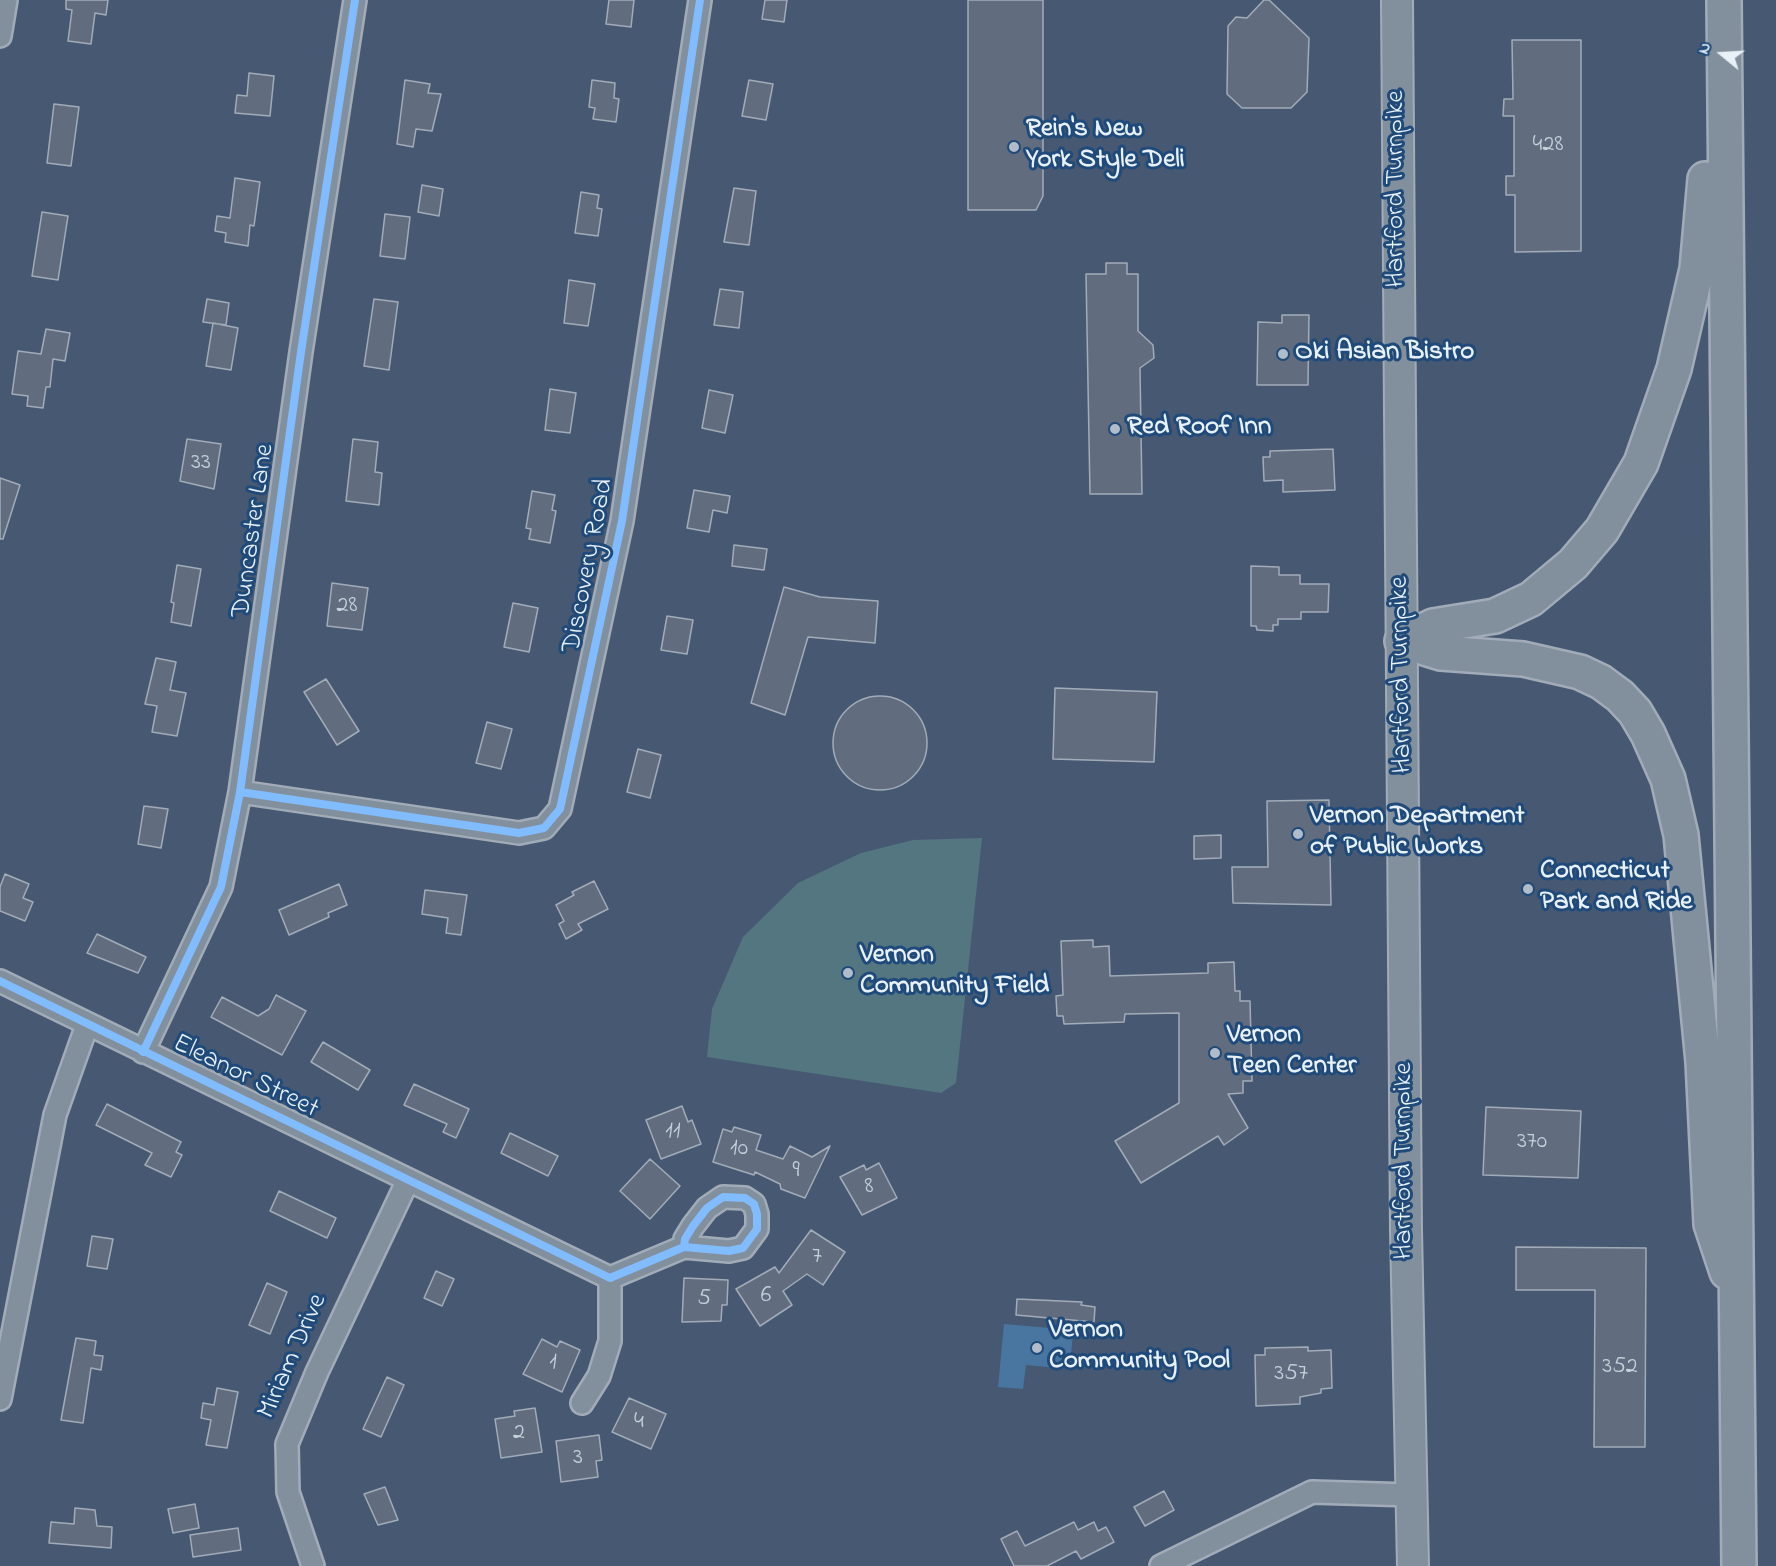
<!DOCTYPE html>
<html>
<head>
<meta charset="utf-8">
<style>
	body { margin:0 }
	#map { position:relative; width:1776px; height:1566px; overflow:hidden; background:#475972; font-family:"Indie Flower",sans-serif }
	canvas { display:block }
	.north { position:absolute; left:1692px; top:24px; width:60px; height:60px; -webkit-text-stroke:4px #1f4a7a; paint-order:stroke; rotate:288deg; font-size:16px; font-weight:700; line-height:24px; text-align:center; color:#e8f1f8 }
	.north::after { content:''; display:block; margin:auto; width:21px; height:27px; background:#e8f1f8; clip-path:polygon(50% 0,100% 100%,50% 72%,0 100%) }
</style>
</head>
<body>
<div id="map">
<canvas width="1776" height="1566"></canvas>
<div class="north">N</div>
</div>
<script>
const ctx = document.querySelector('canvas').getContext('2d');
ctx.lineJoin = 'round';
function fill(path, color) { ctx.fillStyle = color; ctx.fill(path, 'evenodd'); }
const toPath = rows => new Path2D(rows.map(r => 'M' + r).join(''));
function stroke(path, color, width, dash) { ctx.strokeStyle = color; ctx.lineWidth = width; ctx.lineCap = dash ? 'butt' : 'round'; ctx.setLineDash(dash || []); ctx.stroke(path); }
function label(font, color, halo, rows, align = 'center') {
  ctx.font = font + ' "Indie Flower",sans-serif'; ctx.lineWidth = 6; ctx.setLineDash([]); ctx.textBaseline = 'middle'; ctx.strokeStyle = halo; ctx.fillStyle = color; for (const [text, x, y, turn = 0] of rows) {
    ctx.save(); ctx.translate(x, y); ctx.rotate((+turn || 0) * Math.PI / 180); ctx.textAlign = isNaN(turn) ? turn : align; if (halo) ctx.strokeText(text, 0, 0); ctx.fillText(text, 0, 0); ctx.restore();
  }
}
const green = toPath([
	[982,838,956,1083,941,1093,707,1057,712,1009,743,937,798,883,861,853,913,840]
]);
const water = toPath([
	[1004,1324,1073,1330,1070,1369,1026,1365,1023,1389,998,1387]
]);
const building = toPath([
	[66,0,108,0,106,15,95,13,91,44,68,41,72,10,66,9,66,0],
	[609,0,634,0,631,27,606,24,609,0],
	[765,0,787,0,784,22,762,19,765,0],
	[968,0,1043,0,1043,196,1036,210,968,210,968,0],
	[1264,0,1269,0,1309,38,1307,92,1291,108,1242,108,1227,94,1228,26,1236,17,1247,18,1264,0],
	[1512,40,1581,40,1581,251,1515,252,1515,195,1506,195,1506,176,1514,176,1514,116,1503,116,1504,99,1513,99,1512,40],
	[249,73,274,76,270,116,235,113,237,95,247,96,249,73],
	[405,80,430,84,428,93,441,94,432,131,416,129,413,147,397,144,405,80],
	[592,80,615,83,614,98,619,99,616,122,593,119,595,108,589,107,592,80],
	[749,80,773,84,766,120,742,116,749,80],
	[54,104,79,107,71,166,47,163,54,104],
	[235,178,260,182,254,226,250,225,248,246,225,242,226,233,215,231,217,216,230,218,235,178],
	[422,185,443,189,439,216,418,212,422,185],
	[734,188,756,191,749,245,724,242,734,188],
	[581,192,599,195,597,208,602,209,598,236,575,233,581,192],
	[42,212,68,216,58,280,32,276,42,212],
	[385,214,410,217,405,259,380,256,385,214],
	[1106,263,1127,263,1127,274,1138,274,1138,331,1153,345,1154,358,1140,368,1142,494,1090,494,1086,274,1106,274,1106,263],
	[569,280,595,284,588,326,564,323,569,280],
	[720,289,743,292,739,328,714,325,720,289],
	[207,299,229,303,226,325,203,322,207,299],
	[374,299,398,302,389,370,364,366,374,299],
	[1282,315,1309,315,1308,385,1257,385,1258,322,1282,323,1282,315],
	[213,323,238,328,231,370,206,366,213,323],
	[46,329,70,333,65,361,53,359,50,387,46,387,43,408,27,406,28,396,12,394,18,351,41,354,46,329],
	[550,389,576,393,570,433,545,430,550,389],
	[709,390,733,395,725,433,702,428,709,390],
	[187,439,221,444,214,489,180,481,187,439],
	[353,439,378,442,375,472,382,473,379,505,346,501,353,439],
	[1333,449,1335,490,1283,492,1283,480,1264,481,1263,457,1270,457,1270,451,1333,449],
	[0,478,20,485,3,539,0,539,0,478],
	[694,490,730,496,727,513,713,510,709,532,687,528,694,490],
	[532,491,555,495,552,510,556,511,550,543,529,539,531,529,526,528,532,491],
	[734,545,767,549,764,570,732,566,734,545],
	[177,565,201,569,191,626,171,622,174,603,171,602,177,565],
	[1251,566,1279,567,1279,575,1300,575,1300,584,1329,584,1328,612,1301,612,1301,619,1278,619,1278,625,1273,625,1273,631,1257,630,1256,626,1251,626,1251,566],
	[332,583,368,588,362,630,327,626,332,583],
	[784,587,820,597,878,601,875,643,808,637,785,715,751,703,784,587],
	[513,603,538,608,529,652,504,647,513,603],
	[667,616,693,620,687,654,661,650,667,616],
	[156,658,176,662,170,690,186,693,177,736,152,732,157,706,145,704,156,658],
	[326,679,359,731,337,745,304,692,326,679],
	[1055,688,1157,692,1154,762,1053,759,1055,688],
	'833 743a47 47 0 1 1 94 0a47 47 0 1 1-94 0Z',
	[487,722,512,729,501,769,476,763,487,722],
	[638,749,661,755,650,798,627,792,638,749],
	[1329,800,1331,905,1233,903,1232,867,1268,867,1267,801,1329,800],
	[144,806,168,809,161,848,138,844,144,806],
	[1221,835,1221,858,1194,859,1194,836,1221,835],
	[5,874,29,884,23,898,33,902,25,921,0,911,0,887,5,874],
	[594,881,608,909,578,924,582,930,566,939,559,924,564,921,556,905,574,895,572,892,594,881],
	[339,884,347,905,328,913,329,917,289,935,279,910,339,884],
	[425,890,467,895,461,935,446,933,448,918,422,914,425,890],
	[97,934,146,957,138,973,87,953,97,934],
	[1093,940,1093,947,1109,946,1110,976,1208,973,1208,963,1234,962,1235,991,1240,991,1240,1001,1250,1001,1252,1081,1243,1081,1243,1093,1228,1094,1248,1128,1224,1145,1218,1136,1141,1183,1115,1141,1179,1103,1179,1013,1125,1014,1124,1022,1064,1024,1063,1016,1057,1016,1056,996,1063,995,1061,941,1093,940],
	[276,995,306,1011,282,1055,211,1017,222,997,258,1016,269,1009,276,995],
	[323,1042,370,1070,358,1090,311,1062,323,1042],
	[414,1084,469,1109,456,1138,443,1132,447,1124,404,1105,414,1084],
	[107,1104,181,1142,176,1152,182,1155,171,1177,145,1165,152,1153,96,1125,107,1104],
	[682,1106,688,1122,692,1120,701,1144,661,1159,646,1120,682,1106],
	[1486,1107,1581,1111,1578,1178,1483,1175,1486,1107],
	[734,1127,761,1135,756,1150,783,1159,790,1146,812,1157,830,1146,805,1198,781,1189,780,1184,755,1172,754,1175,713,1162,723,1129,732,1132,734,1127],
	[510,1133,558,1156,548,1176,501,1153,510,1133],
	[650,1159,680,1186,650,1219,620,1191,650,1159],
	[879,1163,897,1198,862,1215,840,1177,864,1165,866,1170,879,1163],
	[279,1191,336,1218,327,1238,270,1211,279,1191],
	[811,1230,845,1252,823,1285,807,1274,783,1291,792,1305,760,1326,736,1289,775,1267,779,1273,811,1230],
	[92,1236,113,1239,107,1269,87,1266,92,1236],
	[1516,1247,1646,1248,1645,1447,1594,1447,1595,1290,1516,1290,1516,1247],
	[436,1271,454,1279,442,1306,424,1298,436,1271],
	[684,1278,728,1280,727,1305,722,1305,721,1321,682,1322,684,1278],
	[267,1283,287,1292,270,1334,249,1325,267,1283],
	[1017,1299,1082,1302,1081,1305,1095,1307,1094,1322,1016,1315,1017,1299],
	[76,1338,96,1341,94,1355,103,1356,101,1370,91,1368,83,1423,61,1420,76,1338],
	[542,1339,557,1347,560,1341,580,1350,562,1392,523,1374,542,1339],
	[1308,1347,1308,1351,1331,1350,1332,1388,1321,1389,1321,1393,1300,1397,1300,1404,1256,1406,1255,1355,1265,1355,1265,1348,1308,1347],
	[387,1377,404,1385,381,1437,363,1429,387,1377],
	[217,1388,238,1392,227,1448,206,1445,211,1420,201,1418,203,1403,214,1405,217,1388],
	[629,1398,666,1414,651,1449,612,1432,629,1398],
	[535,1408,542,1452,501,1458,495,1419,515,1416,514,1411,535,1408],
	[599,1435,602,1460,596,1461,598,1477,561,1482,556,1441,599,1435],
	[385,1487,398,1520,378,1525,364,1494,385,1487],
	[1164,1491,1174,1510,1145,1526,1134,1507,1164,1491],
	[195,1504,199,1528,173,1533,168,1509,195,1504],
	[75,1508,95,1510,97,1526,112,1527,111,1548,49,1543,51,1522,74,1524,75,1508],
	[1074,1522,1078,1530,1094,1522,1098,1531,1106,1527,1114,1542,1081,1559,1076,1551,1047,1566,1014,1566,1001,1539,1017,1531,1025,1546,1074,1522],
	[238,1528,241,1550,193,1557,190,1535,238,1528]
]);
const street = toPath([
	[0,36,6,0],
	[240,792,519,833,544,828,560,809,622,521,700,0],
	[0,981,610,1278,684,1247,729,1251,743,1248,757,1229,757,1214,754,1204,745,1198,723,1197,707,1208,693,1226,685,1239,684,1247],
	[143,1052,221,887,240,792,301,352,355,0],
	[0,1399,55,1115,87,1025],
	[582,1403,599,1376,610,1341,610,1278],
	[313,1566,288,1492,287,1444,317,1372,408,1180],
	[1161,1566,1312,1492,1412,1495]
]);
const secondary = toPath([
	[1397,0,1406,1230,1413,1566]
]);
const highway = toPath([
	[1724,0,1739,1566],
	[1402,641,1441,653,1523,659,1580,672,1601,682,1620,696,1635,712,1648,734,1668,779,1681,835,1703,1062,1711,1224,1727,1272],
	[1402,641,1433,626,1495,616,1531,599,1573,564,1602,530,1641,463,1674,369,1697,269,1705,179]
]);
const cycleway = toPath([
	[240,792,519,833,544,828,560,809,622,521,700,0],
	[0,981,610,1278,684,1247,729,1251,743,1248,757,1229,757,1214,754,1204,745,1198,723,1197,707,1208,693,1226,685,1239,684,1247],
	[143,1052,221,887,240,792,301,352,355,0]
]);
const markers = [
	[1014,147,6,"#b0bcc9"],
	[1283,354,6,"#b0bcc9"],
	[1115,429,6,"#b0bcc9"],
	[1298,834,6,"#b0bcc9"],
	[1528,889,6,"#b0bcc9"],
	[848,973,6,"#b0bcc9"],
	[1215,1053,6,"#b0bcc9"],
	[1037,1348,6,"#b0bcc9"]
];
const numberNames = [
	["428",1548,146],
	["33",201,464],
	["28",347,607],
	["11",673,1133],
	["370",1532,1143],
	["10",739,1150],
	["9",796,1172],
	["8",869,1188],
	["7",817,1258],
	["6",766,1297],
	["5",704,1300],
	["1",553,1364],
	["352",1620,1368],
	["357",1291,1375],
	["4",639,1423],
	["2",519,1434],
	["3",578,1459]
];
const poiNames = [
	["Rein's New",1026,131],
	["York Style Deli",1026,162],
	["Oki Asian Bistro",1295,354],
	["Red Roof Inn",1127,429],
	["Vernon Department",1310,818],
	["of Public Works",1310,849],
	["Connecticut",1540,873],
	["Park and Ride",1540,904],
	["Vernon",860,957],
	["Community Field",860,988],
	["Vernon",1227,1037],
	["Teen Center",1227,1068],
	["Vernon",1049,1332],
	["Community Pool",1049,1363]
];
const streetNames = [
	["Hartford Turnpike",1398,189,-90],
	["Duncaster Lane",255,531,-82],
	["Discovery Road",590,566,-79],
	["Hartford Turnpike",1403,675,-91],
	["Eleanor Street",245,1078,26],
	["Hartford Turnpike",1406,1161,-90],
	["Miriam Drive",294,1357,-66]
];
fill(green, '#537680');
fill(water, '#4876a0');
fill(building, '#626c7f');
stroke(building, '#a2acb9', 1.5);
stroke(street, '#a2acb9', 26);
stroke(secondary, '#a2acb9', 34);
stroke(highway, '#a2acb9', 38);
stroke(street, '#828f9c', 21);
stroke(secondary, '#828f9c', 30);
stroke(highway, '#828f9c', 33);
stroke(cycleway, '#80bcff', 8);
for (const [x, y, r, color] of markers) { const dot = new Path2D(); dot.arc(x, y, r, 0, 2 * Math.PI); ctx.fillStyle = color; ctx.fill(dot); stroke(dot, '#1f4a7a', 2); }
label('24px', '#c6d0da', null, numberNames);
label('bold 27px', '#e8f1f8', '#1f4a7a', poiNames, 'left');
label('27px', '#e8f1f8', '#1f4a7a', streetNames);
</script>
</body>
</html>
